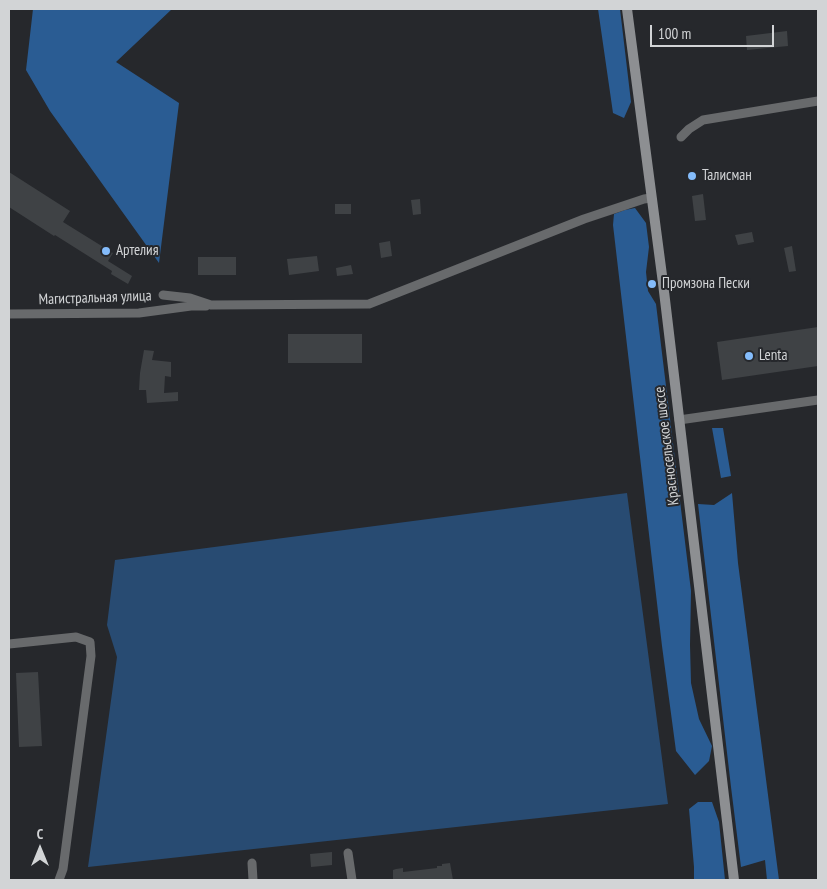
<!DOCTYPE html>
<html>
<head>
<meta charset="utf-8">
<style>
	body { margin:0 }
	#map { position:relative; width:827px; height:889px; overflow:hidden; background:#26282c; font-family:"PT Sans Narrow",sans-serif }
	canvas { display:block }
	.frame { position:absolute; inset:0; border:10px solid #d2d4d6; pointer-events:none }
	.north { position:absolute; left:15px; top:824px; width:50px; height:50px; -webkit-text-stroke:4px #26282c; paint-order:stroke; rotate:0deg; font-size:14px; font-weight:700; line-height:20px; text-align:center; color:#d2d4d6 }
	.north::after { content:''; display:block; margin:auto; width:18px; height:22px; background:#d2d4d6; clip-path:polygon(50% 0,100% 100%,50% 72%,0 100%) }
	.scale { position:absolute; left:650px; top:25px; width:124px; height:22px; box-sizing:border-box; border:2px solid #d2d4d6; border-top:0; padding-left:6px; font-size:15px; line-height:18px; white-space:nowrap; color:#d2d4d6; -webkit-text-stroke:4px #26282c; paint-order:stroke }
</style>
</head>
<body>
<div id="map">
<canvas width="827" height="889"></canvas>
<div class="frame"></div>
<div class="north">С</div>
<div class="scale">100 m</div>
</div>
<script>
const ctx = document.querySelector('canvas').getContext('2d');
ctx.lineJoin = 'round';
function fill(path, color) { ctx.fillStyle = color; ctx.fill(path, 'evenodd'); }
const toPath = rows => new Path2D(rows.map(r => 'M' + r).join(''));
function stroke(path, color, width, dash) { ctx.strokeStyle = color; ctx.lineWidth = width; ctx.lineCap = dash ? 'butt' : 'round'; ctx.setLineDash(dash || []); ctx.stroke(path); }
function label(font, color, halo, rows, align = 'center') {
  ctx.font = font + ' "PT Sans Narrow",sans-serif'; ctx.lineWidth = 4; ctx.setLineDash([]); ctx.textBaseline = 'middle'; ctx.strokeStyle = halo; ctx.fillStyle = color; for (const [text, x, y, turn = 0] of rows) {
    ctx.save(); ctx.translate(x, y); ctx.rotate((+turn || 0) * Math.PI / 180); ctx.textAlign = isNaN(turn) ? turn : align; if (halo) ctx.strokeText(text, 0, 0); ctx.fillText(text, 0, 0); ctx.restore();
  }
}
const green = toPath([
	[627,493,668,804,88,867,117,657,107,625,115,560]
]);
const forest = toPath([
	[33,9,172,9,116,62,179,103,159,263,50,111,26,70],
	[598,9,620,9,631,102,624,118,613,113],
	[635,208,646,223,649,247,646,272,648,291,656,304,691,591,690,645,691,683,699,719,712,746,709,761,695,775,676,751,662,646,613,225,614,214,625,210],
	[712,428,723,428,731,476,721,478],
	[732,493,738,563,779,880,767,880,765,860,741,867,731,787,698,504,714,505],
	[698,802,712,802,719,822,725,880,694,880,694,867,689,809]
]);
const building = toPath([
	[787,31,788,46,747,50,746,36],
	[9,172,70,211,63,222,113,253,108,261,132,276,128,284,111,274,112,271,55,235,54,236,9,207],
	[703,194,706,220,695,221,692,196],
	[420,199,421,214,413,215,411,200],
	[335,204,351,204,351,214,335,214],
	[752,232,754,242,738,245,735,235],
	[390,241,392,256,381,258,379,243],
	[792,246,796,271,789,272,784,248],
	[317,256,319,271,289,275,287,259],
	[198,257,236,257,236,275,198,275],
	[351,265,353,274,337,276,336,268],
	[818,327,818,366,722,380,717,342],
	[288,334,362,334,362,363,288,363],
	[144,350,154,351,152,360,171,362,171,377,165,376,164,393,178,392,178,401,147,403,146,390,139,390,140,373],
	[38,672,42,746,19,747,16,673],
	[332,852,332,865,311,867,310,854],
	[450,863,453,880,393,880,393,870,396,869,403,868,403,872,437,868,437,866,442,866,442,864]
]);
const minor = toPath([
	[681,137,689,129,703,120,818,101],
	[163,295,190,298,211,305,369,304,584,219,644,199,651,198],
	[9,314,139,313,191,306,206,306],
	[679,420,818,400],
	[9,644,76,637,90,642,91,656,63,869,59,880],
	[348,853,352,880],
	[252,863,253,880]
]);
const secondary = toPath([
	[627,9,663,283,734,880]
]);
const markers = [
	[692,176,5,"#84bcfb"],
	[106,251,5,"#84bcfb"],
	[652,284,5,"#84bcfb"],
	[749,356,5,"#84bcfb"]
];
const poiNames = [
	["Талисман",702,176],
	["Артелия",116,251],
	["Промзона Пески",662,284],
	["Lenta",759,356]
];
const streetNames = [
	["Магистральная улица",95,298,-2],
	["Красносельское шоссе",667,446,-97]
];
fill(green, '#284b72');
fill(forest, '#2a5c93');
fill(building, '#3f4245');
stroke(minor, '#686a6c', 9);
stroke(secondary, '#8d8f92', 10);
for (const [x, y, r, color] of markers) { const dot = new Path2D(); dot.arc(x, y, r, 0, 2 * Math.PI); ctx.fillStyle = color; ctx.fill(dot); stroke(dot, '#26282c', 2); }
label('15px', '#d2d4d6', '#26282c', poiNames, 'left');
label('15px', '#d2d4d6', '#26282c', streetNames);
</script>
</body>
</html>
